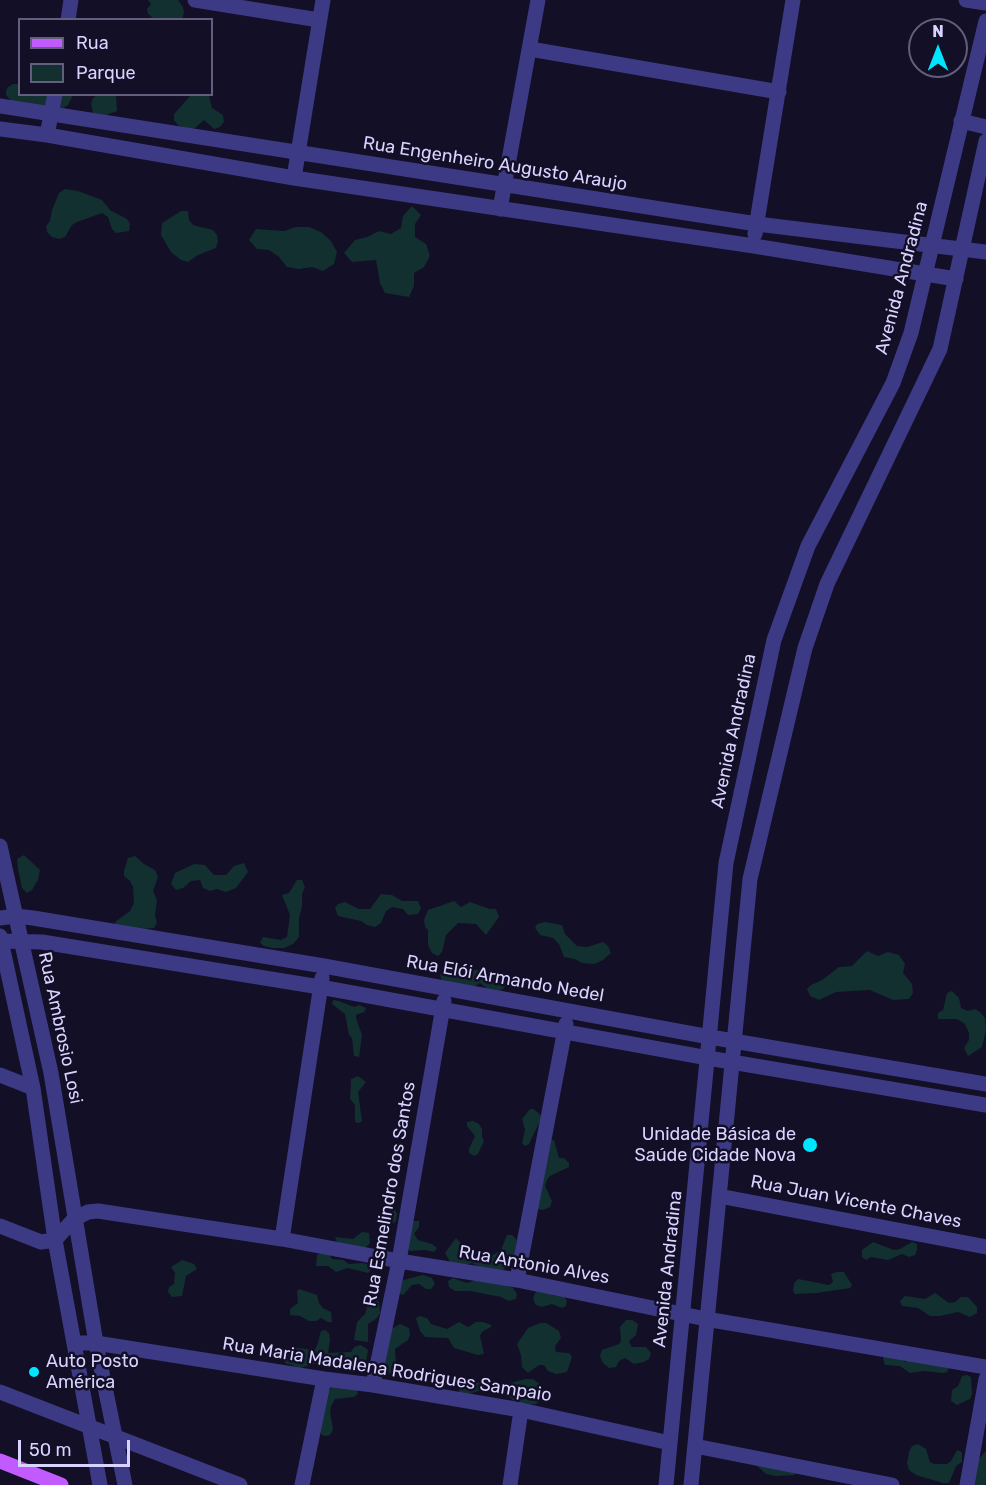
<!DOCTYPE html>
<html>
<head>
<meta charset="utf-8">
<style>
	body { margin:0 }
	#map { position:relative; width:986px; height:1485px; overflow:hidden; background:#130f26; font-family:Rubik,sans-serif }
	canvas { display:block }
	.legend { position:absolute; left:18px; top:18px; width:195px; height:78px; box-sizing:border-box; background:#130f26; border:2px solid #625e7d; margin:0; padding:8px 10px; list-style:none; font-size:18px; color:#d9d4ff }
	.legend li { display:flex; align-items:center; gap:12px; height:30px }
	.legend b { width:30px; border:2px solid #625e7d }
	.north { position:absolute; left:908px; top:18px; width:60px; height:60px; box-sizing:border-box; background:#130f26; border:2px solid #625e7d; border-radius:50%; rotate:0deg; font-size:16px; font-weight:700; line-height:24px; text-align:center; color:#d9d4ff }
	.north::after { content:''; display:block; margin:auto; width:21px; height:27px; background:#00e5ff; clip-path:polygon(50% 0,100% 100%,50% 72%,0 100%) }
	.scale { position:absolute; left:18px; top:1440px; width:112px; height:27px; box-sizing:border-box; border:3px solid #d9d4ff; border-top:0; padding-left:8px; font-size:18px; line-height:21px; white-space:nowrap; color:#d9d4ff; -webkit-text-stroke:4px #130f26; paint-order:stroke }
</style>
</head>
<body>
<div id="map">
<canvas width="986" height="1485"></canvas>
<ul class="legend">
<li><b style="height:8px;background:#c25bff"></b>Rua</li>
<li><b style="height:16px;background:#12302f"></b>Parque</li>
</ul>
<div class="north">N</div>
<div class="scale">50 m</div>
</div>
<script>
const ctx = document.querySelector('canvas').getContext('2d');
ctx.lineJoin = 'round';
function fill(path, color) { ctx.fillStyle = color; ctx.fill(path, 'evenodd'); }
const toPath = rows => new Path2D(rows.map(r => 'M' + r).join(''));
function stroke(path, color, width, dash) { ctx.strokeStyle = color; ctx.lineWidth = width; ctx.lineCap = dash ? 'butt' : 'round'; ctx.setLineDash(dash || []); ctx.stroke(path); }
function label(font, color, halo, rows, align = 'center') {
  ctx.font = font + ' Rubik,sans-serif'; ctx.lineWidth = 5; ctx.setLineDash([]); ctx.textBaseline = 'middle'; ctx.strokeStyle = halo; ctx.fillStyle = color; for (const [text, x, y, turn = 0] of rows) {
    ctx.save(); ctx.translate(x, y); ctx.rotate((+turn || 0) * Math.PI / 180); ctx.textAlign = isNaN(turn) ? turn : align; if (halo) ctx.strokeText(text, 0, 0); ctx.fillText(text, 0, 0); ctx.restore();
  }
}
const green = toPath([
	[148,0,178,0,183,7,184,13,182,19,153,18,148,14,147,9,151,4],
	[13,84,19,84,20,94,73,95,68,105,63,108,12,102,6,95,6,91,8,87],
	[97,95,116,95,117,111,106,115,93,113,91,104,93,98],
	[191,95,209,96,212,108,223,115,224,122,220,127,214,129,204,120,195,128,189,130,178,125,174,120,174,114],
	[65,189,78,191,102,200,110,210,127,219,130,224,129,231,116,233,112,229,108,217,102,213,77,222,72,225,65,237,59,239,52,237,47,232,46,226,50,221,52,210,59,193],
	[412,206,421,215,415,224,415,237,426,244,430,256,424,267,414,273,414,286,409,297,385,293,380,283,376,260,352,262,344,253,355,240,367,237,379,231,391,234,401,228,403,216],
	[181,211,188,211,189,220,193,225,213,230,217,235,218,241,216,248,198,255,188,262,181,260,171,252,161,235,162,223],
	[296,227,309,227,321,232,331,241,337,252,334,264,323,271,312,267,299,269,287,267,279,257,269,250,257,249,249,240,256,229,284,231],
	[24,855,40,870,38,880,32,890,27,893,22,888,18,869,17,859],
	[135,856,144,864,155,870,158,877,153,891,157,900,155,915,157,923,154,928,117,931,115,922,130,911,134,903,133,887,130,881,124,876,124,871,128,858],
	[244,863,248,872,236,888,226,892,217,889,210,891,203,888,200,880,191,881,183,888,176,890,171,884,175,873,194,864,205,865,214,875,226,875,234,866],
	[297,880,302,880,305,887,302,894,302,907,299,918,299,937,293,944,284,948,273,948,264,946,260,943,263,937,281,940,287,937,290,915,282,895,289,893],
	[381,894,392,895,402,901,418,901,421,908,418,914,408,915,403,909,392,907,386,911,381,923,375,927,367,925,361,921,338,916,335,908,338,904,345,902,359,909,370,909],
	[454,901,461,907,470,902,490,909,496,909,499,917,486,935,476,924,458,923,446,935,442,952,438,956,432,953,428,945,428,930,425,927,424,920,428,910],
	[545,922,562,925,565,934,577,946,587,947,603,942,608,946,611,953,603,960,594,964,582,963,575,959,564,957,559,944,553,938,540,935,535,928,537,924],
	[867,951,878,956,888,952,899,955,905,964,903,973,912,984,913,993,909,999,893,1000,870,990,836,992,819,1000,810,996,807,989,811,985,822,980,839,967,852,966],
	[447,967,464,971,478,970,484,974,500,974,506,977,507,983,503,989,496,992,489,990,480,983,470,989,443,984,440,975,443,969],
	[952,991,959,998,961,1008,968,1011,975,1009,980,1012,985,1018,986,1030,982,1047,968,1056,964,1048,969,1040,969,1033,965,1024,957,1019,938,1019,938,1013,943,1010,947,993],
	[333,1000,339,1001,354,1007,359,1005,366,1008,364,1012,356,1015,356,1018,362,1035,359,1057,354,1056,352,1038,349,1035,345,1014,332,1004],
	[358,1076,366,1082,358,1092,362,1121,359,1123,355,1122,355,1105,350,1099,351,1079],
	[530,1109,533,1109,540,1114,541,1119,529,1144,525,1146,522,1143,525,1130,522,1119],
	[473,1121,479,1124,482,1129,482,1137,484,1141,478,1154,474,1156,469,1153,469,1149,475,1136,467,1126,467,1122],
	[550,1140,554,1140,559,1158,564,1158,569,1163,569,1167,550,1176,547,1180,545,1186,552,1201,550,1207,543,1210,536,1209],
	[388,1207,394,1208,397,1214,396,1221,386,1229,384,1226,384,1213],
	[412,1221,419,1221,419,1227,414,1234,418,1240,432,1244,437,1248,434,1252,425,1250,410,1251,404,1243],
	[362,1232,369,1233,370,1243,364,1249,337,1242,335,1237,353,1239],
	[507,1235,512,1235,516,1239,517,1244,513,1259,502,1271,482,1268,472,1263,460,1266,451,1264,445,1253,456,1238,467,1250,493,1255,501,1250],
	[873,1242,894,1250,900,1249,912,1242,917,1244,917,1250,915,1255,909,1257,902,1254,888,1260,871,1257,866,1260,862,1257,862,1250],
	[323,1252,329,1254,332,1259,343,1260,349,1264,362,1263,367,1264,370,1266,370,1271,368,1273,348,1268,336,1272,328,1266,316,1266,317,1255],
	[182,1260,194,1264,197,1269,186,1276,182,1296,172,1297,168,1292,169,1287,174,1284,175,1273,171,1267],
	[837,1272,844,1272,852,1285,850,1288,817,1293,795,1294,793,1291,794,1283,798,1279,829,1285,833,1282,831,1274],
	[423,1275,432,1278,435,1284,431,1289,426,1289,419,1284,412,1285,403,1295,397,1293,403,1280],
	[485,1277,513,1288,517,1294,516,1299,509,1301,501,1297,470,1291,455,1291,449,1287,448,1281,453,1278,467,1283],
	[299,1289,317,1295,319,1303,323,1308,331,1312,332,1322,328,1322,321,1318,316,1321,309,1321,300,1316,290,1315,290,1309,298,1303,297,1291],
	[541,1289,549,1289,552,1295,564,1296,567,1301,566,1306,562,1308,552,1304,542,1307,536,1305,533,1299,535,1293],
	[935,1293,949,1303,955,1302,961,1297,968,1297,977,1307,977,1313,970,1317,958,1312,940,1316,930,1316,918,1308,902,1306,900,1301,905,1296,925,1299],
	[375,1298,379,1302,380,1313,377,1318,368,1324,368,1342,354,1340,357,1322,365,1314,369,1301],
	[420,1316,427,1318,431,1324,447,1329,459,1322,468,1327,476,1322,483,1322,491,1325,491,1327,482,1332,480,1336,484,1354,478,1355,454,1348,448,1338,425,1337,420,1331,416,1318],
	[626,1320,632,1320,638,1324,636,1335,629,1341,632,1347,646,1347,651,1353,649,1359,644,1362,634,1364,625,1358,619,1361,616,1367,609,1368,603,1363,600,1356,602,1350,619,1344,621,1341,620,1327],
	[540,1323,546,1323,559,1331,561,1338,555,1346,556,1352,569,1353,572,1357,567,1372,556,1374,548,1371,544,1365,539,1365,528,1373,522,1367,521,1355,517,1344,528,1328],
	[400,1324,409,1328,410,1335,408,1340,395,1349,396,1365,403,1369,413,1369,417,1373,416,1376,413,1378,404,1374,392,1375,384,1369,391,1329],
	[325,1330,329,1333,330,1340,328,1353,351,1352,354,1347,361,1345,368,1350,366,1362,352,1369,338,1369,322,1362,300,1368,285,1363,280,1357,282,1351,291,1347,314,1350,317,1346,321,1331],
	[895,1353,905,1362,911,1359,950,1365,947,1372,943,1373,924,1371,910,1373,900,1366,885,1365,883,1359,884,1355],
	[967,1375,971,1377,972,1394,970,1399,957,1405,951,1401,952,1390,958,1386,962,1376],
	[525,1379,533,1379,542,1386,544,1392,542,1400,536,1404,519,1405,508,1396,490,1391,478,1391,469,1394,459,1393,459,1386,470,1381,499,1386],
	[333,1386,356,1388,358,1394,354,1397,335,1399,331,1406,330,1412,333,1430,330,1435,326,1436,322,1435,319,1431,328,1391],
	[918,1444,926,1449,930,1462,934,1464,947,1464,951,1461,957,1450,962,1452,962,1462,956,1466,949,1483,943,1483,916,1475,909,1470,907,1463,909,1452,912,1446],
	[986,1451,986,1483,985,1485,968,1485,975,1463],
	[756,1465,796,1470,795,1475,776,1476,766,1474]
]);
const minor = toPath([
	[195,0,319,20],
	[966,0,986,3],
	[68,20,71,0],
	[530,49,779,92],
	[0,106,757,224,986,252],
	[961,121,986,127],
	[0,129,47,135,294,178,754,246,956,279],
	[47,135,55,94],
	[294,178,323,0],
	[500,209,538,0],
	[755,234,793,0],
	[0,846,51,1073,96,1343,125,1485],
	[0,918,16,916,33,918,324,966,710,1037,986,1084],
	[0,936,33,1088,55,1240,100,1485],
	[1,941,42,942,320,987,708,1058,986,1105],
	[0,1075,33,1088],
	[719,1196,986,1247],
	[0,1226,41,1242,55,1240],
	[282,1239,322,978],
	[55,1240,74,1219,88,1212,98,1211,282,1239,399,1261,517,1280,706,1319,986,1367],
	[517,1280,566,1024],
	[74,1343,96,1343,324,1379,373,1385,521,1410,670,1443],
	[373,1385,399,1261,444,1001],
	[0,1392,240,1485],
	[695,1446,892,1485],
	[302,1485,324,1379],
	[510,1485,521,1410],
	[666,1485,726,863,774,640,808,546,893,383,911,333,986,21],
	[691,1485,750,879,805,648,827,584,940,349,986,141],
	[967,1485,986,1379]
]);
const major = toPath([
	[0,1461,61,1485]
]);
const markers = [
	[810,1145,8,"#00e5ff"],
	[34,1372,6,"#00e5ff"]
];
const streetNames = [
	["Rua Engenheiro Augusto Araujo",495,164,9],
	["Avenida Andradina",902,278,-75],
	["Avenida Andradina",734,731,-78],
	["Rua Elói Armando Nedel",505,979,10],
	["Rua Ambrosio Losi",60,1028,78],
	["Rua Esmelindro dos Santos",390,1194,-80],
	["Rua Juan Vicente Chaves",856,1202,11],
	["Rua Antonio Alves",534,1265,10],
	["Avenida Andradina",668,1269,-84],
	["Rua Maria Madalena Rodrigues Sampaio",387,1370,9]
];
const poiNames = [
	["Unidade Básica de",796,1135],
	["Saúde Cidade Nova",796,1156],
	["Auto Posto",46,1362,"left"],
	["América",46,1383,"left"]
];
fill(green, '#12302f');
stroke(minor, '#3d3a85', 15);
stroke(major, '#c25bff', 15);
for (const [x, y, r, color] of markers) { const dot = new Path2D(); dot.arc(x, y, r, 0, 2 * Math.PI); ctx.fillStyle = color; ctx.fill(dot); stroke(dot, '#130f26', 2); }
label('18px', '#d9d4ff', '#130f26', streetNames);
label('18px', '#d9d4ff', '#130f26', poiNames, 'right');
</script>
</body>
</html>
